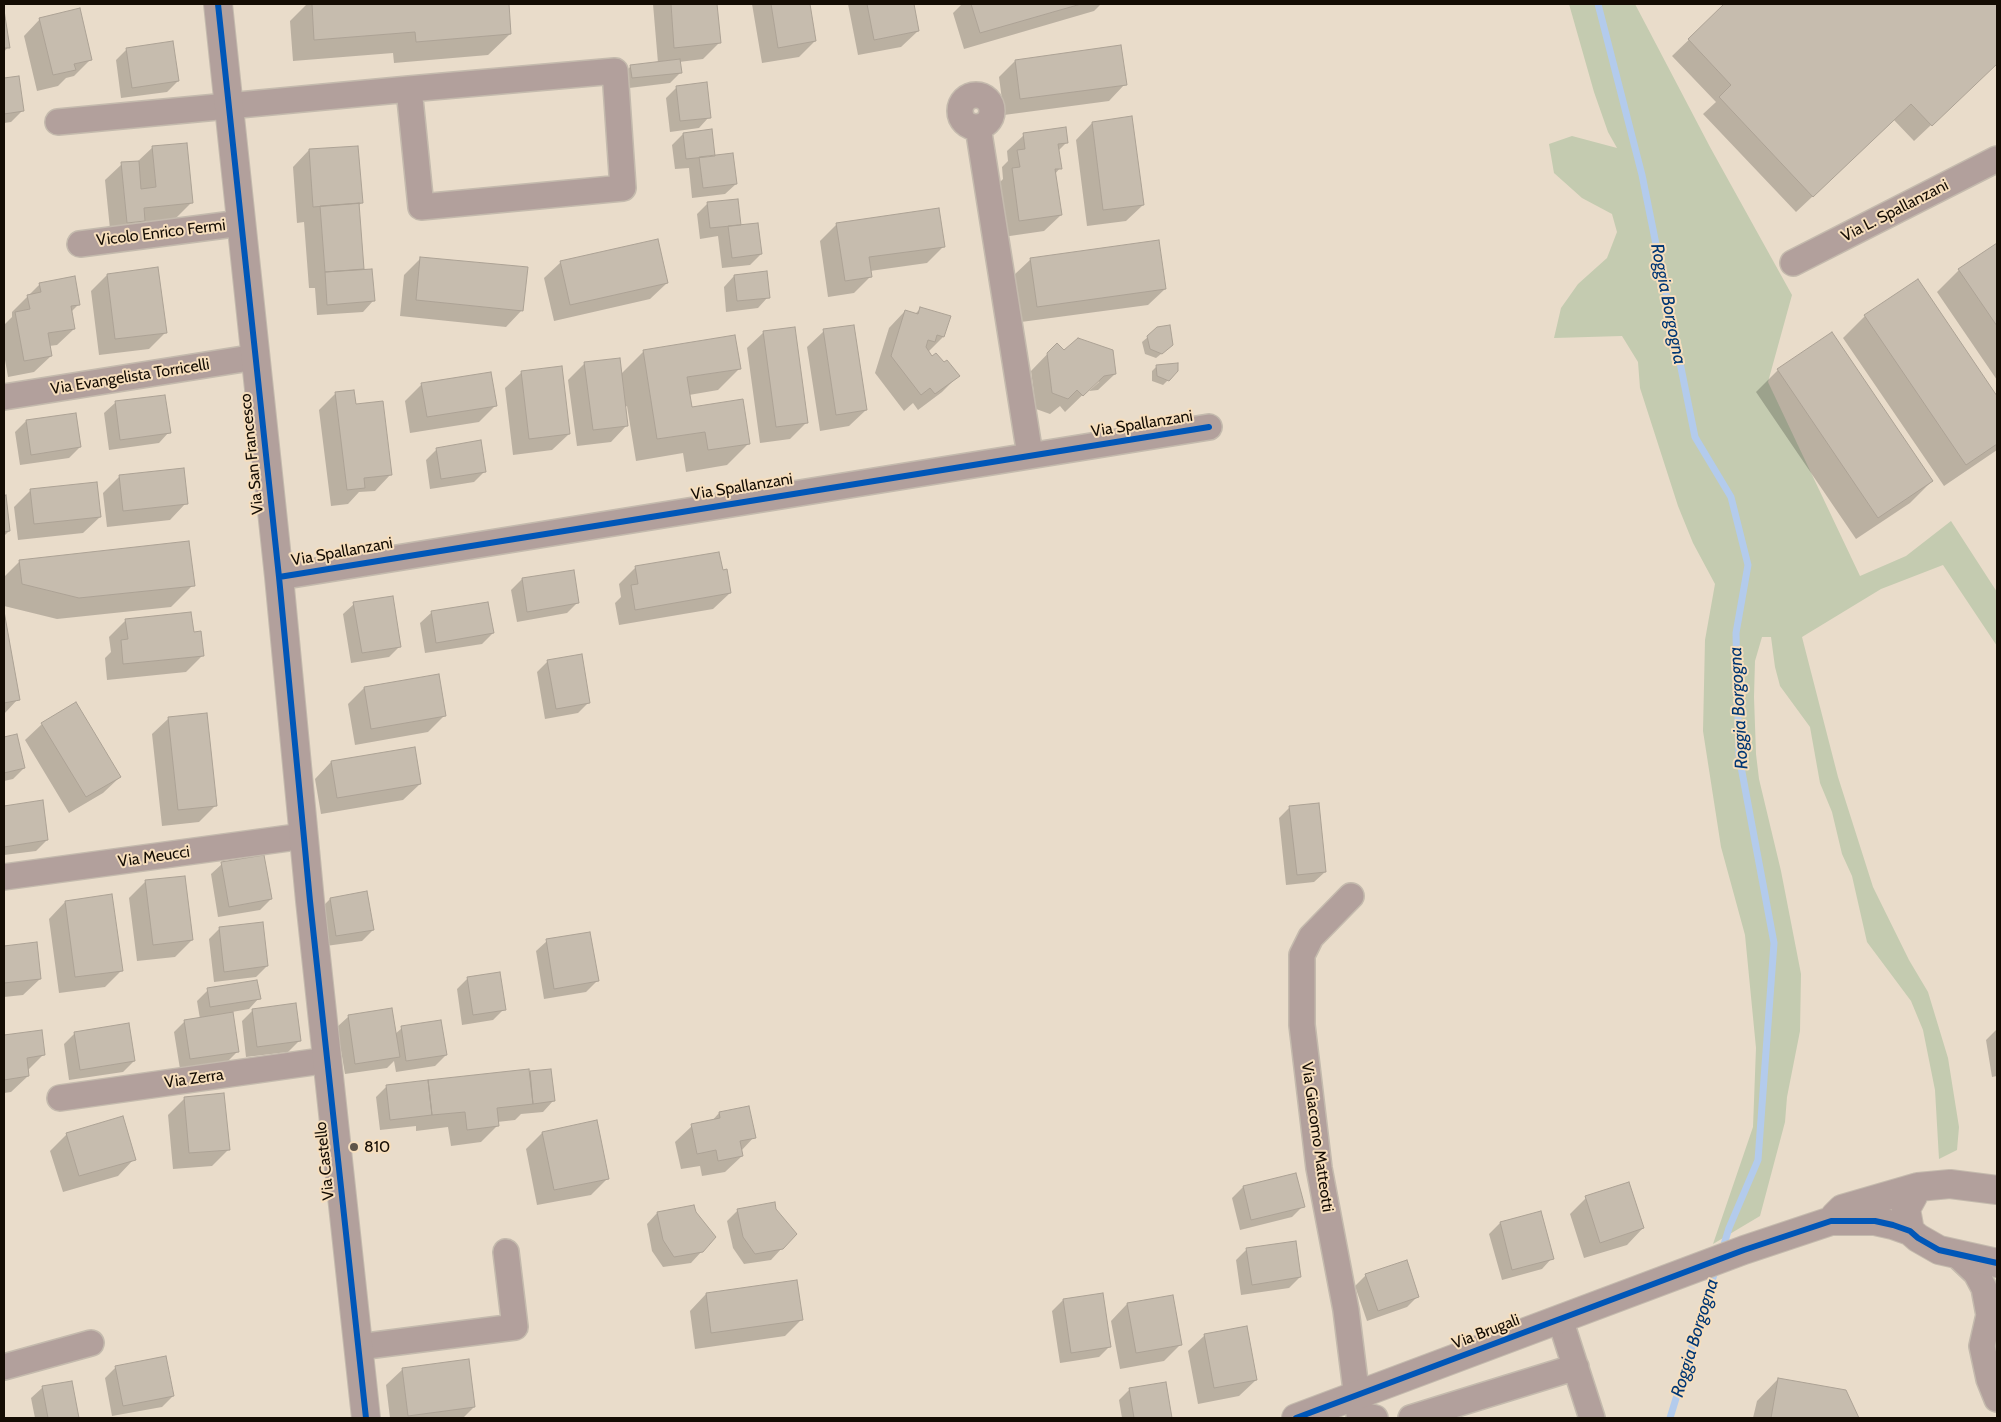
<!DOCTYPE html>
<html>
<head>
<meta charset="utf-8">
<style>
	body { margin:0 }
	#map { position:relative; width:2001px; height:1422px; overflow:hidden; background:#e9dcca; font-family:Cabin,sans-serif }
	canvas { display:block }
	.frame { position:absolute; inset:0; border:5px solid #140c03; pointer-events:none }
</style>
</head>
<body>
<div id="map">
<canvas width="2001" height="1422"></canvas>
<div class="frame"></div>
</div>
<script>
const ctx = document.querySelector('canvas').getContext('2d');
ctx.lineJoin = 'round';
function fill(path, color) { ctx.fillStyle = color; ctx.fill(path, 'evenodd'); }
const toPath = rows => new Path2D(rows.map(r => 'M' + r).join(''));
function stroke(path, color, width, dash) { ctx.strokeStyle = color; ctx.lineWidth = width; ctx.lineCap = dash ? 'butt' : 'round'; ctx.setLineDash(dash || []); ctx.stroke(path); }
function label(font, color, halo, rows, align = 'center') {
  ctx.font = font + ' Cabin,sans-serif'; ctx.lineWidth = 4; ctx.setLineDash([]); ctx.textBaseline = 'middle'; ctx.strokeStyle = halo; ctx.fillStyle = color; for (const [text, x, y, turn = 0] of rows) {
    ctx.save(); ctx.translate(x, y); ctx.rotate((+turn || 0) * Math.PI / 180); ctx.textAlign = isNaN(turn) ? turn : align; if (halo) ctx.strokeText(text, 0, 0); ctx.fillText(text, 0, 0); ctx.restore();
  }
}
const green = toPath([
	[1569,4,1635,4,1710,147,1792,295,1768,382,1860,576,1906,556,1951,521,1997,592,1997,646,1943,565,1881,589,1802,637,1838,777,1873,887,1909,960,1928,992,1948,1058,1959,1127,1957,1150,1939,1159,1935,1090,1923,1030,1911,1001,1867,942,1852,876,1842,854,1832,812,1820,783,1810,727,1780,686,1775,667,1771,637,1762,637,1755,661,1754,697,1756,754,1759,779,1781,871,1801,974,1800,1031,1787,1097,1785,1122,1760,1216,1713,1244,1753,1127,1756,1048,1745,935,1721,847,1703,731,1705,640,1715,584,1693,543,1678,506,1640,388,1638,362,1622,336,1554,338,1561,308,1578,284,1607,258,1617,232,1612,214,1582,198,1554,173,1549,144,1572,136,1617,148,1608,132,1594,92]
]);
const shadow = toPath([
	[307,4,507,4,510,34,488,55,394,63,393,53,293,61,290,21],
	[653,4,716,4,719,43,703,59,679,62,681,72,670,83,621,89,620,77,631,66,658,63],
	[752,4,809,4,815,41,799,57,762,63],
	[848,4,913,4,918,31,901,47,858,55],
	[962,4,1101,4,1094,11,964,49,953,13],
	[1726,4,1997,4,1997,63,1914,141,1894,120,1796,212,1703,114,1716,102,1672,56],
	[4,18,8,47,4,52],
	[40,19,91,59,74,76,66,78,58,86,37,91,24,36],
	[127,49,178,81,167,92,121,98,116,60],
	[1015,61,1125,84,1109,101,1004,115,999,77],
	[18,78,22,111,11,122,4,123,4,80],
	[677,87,709,117,699,128,670,132,666,98],
	[1092,123,1143,205,1126,221,1087,226,1076,140],
	[683,134,736,184,725,194,692,198,689,168,675,169,672,145],
	[1024,135,1067,142,1058,151,1060,168,1055,174,1061,215,1044,231,1003,237,996,186,1003,179,1002,167,1008,161,1007,151],
	[153,147,191,203,175,219,142,222,127,237,111,239,105,180,122,164,137,162],
	[309,150,361,203,358,206,363,269,360,271,373,301,363,312,317,315,315,288,309,288,304,222,297,223,293,167],
	[708,203,740,226,761,254,750,265,722,268,718,236,700,239,697,214],
	[837,224,944,246,927,263,870,271,870,277,854,293,828,297,820,241],
	[1997,244,1997,380,1937,292,1959,270],
	[421,258,522,310,506,327,400,316,404,275],
	[1031,259,1165,289,1148,305,1021,322,1014,275],
	[561,262,667,283,650,299,554,321,544,278],
	[107,275,165,333,149,349,99,355,91,291],
	[734,276,768,297,758,308,726,312,724,287],
	[1918,281,1997,398,1997,450,1944,486,1843,338,1865,316],
	[40,284,79,304,71,312,74,329,57,345,49,346,51,356,34,372,8,377,4,354,4,325,12,317,12,312],
	[921,308,943,337,928,352,932,357,958,376,942,392,918,410,913,403,904,411,875,373,889,328,905,311,915,314],
	[824,331,866,410,849,426,820,431,807,347],
	[764,332,807,422,790,439,760,443,747,348],
	[1148,337,1166,350,1156,358,1145,354,1142,342],
	[1057,344,1064,352,1115,374,1098,390,1089,391,1099,382,1099,379,1065,412,1060,406,1050,414,1036,409,1031,371],
	[644,351,740,368,718,390,689,395,691,409,749,443,727,465,686,472,683,453,636,461,627,406,625,407,627,425,611,442,577,446,568,380,585,363,621,374],
	[1157,366,1177,371,1163,385,1152,381,1152,371],
	[1778,370,1932,481,1910,503,1856,539,1756,392],
	[522,372,569,434,552,450,513,455,505,388],
	[422,384,495,406,479,422,410,433,405,401],
	[335,394,355,406,391,474,375,491,359,492,348,504,331,506,319,410],
	[164,396,169,432,159,443,109,450,104,413,115,403],
	[26,421,80,447,69,458,20,465,15,432],
	[437,449,485,471,474,482,430,489,426,460],
	[120,476,186,503,170,520,107,527,103,493],
	[31,490,100,517,83,533,18,540,14,507],
	[4,497,9,531,4,536],
	[20,561,193,585,171,607,57,619,4,606,4,577],
	[636,567,722,571,730,593,713,609,619,625,615,603,621,597,619,584],
	[573,571,578,602,567,613,517,622,511,590,522,579],
	[487,603,493,633,482,644,425,653,420,623,431,613],
	[354,604,400,646,389,657,351,663,343,614],
	[4,618,18,699,4,714],
	[126,620,193,634,203,655,186,672,107,680,105,658,111,652,109,637],
	[548,661,589,702,578,713,545,719,537,672],
	[364,688,444,716,428,732,355,745,348,704],
	[169,718,215,806,199,822,162,826,152,734],
	[42,724,120,777,103,793,69,813,25,740],
	[16,735,24,768,13,779,4,781,4,738],
	[331,762,420,784,403,800,321,814,315,779],
	[41,802,47,840,36,851,4,855,4,807],
	[1290,807,1325,872,1314,882,1286,885,1279,818],
	[222,864,271,899,260,910,218,917,211,874],
	[146,881,192,940,175,957,137,961,129,898],
	[330,899,373,930,362,941,326,946,319,910],
	[65,902,122,970,105,987,59,993,49,919],
	[220,928,267,966,256,977,214,982,209,939],
	[547,941,597,981,586,992,544,999,536,951],
	[36,943,40,979,23,995,4,997,4,947],
	[468,978,504,1009,493,1020,462,1025,457,989],
	[208,990,259,998,249,1009,232,1012,238,1051,227,1062,180,1069,174,1032,185,1021,200,1019,197,1001],
	[253,1010,299,1041,288,1052,246,1057,242,1021],
	[391,1010,395,1034,402,1028,446,1055,435,1066,396,1072,394,1061,387,1068,345,1074,337,1027,348,1017],
	[1997,1029,1997,1076,1992,1077,1986,1040],
	[41,1031,44,1054,27,1071,28,1076,11,1092,4,1093,4,1036],
	[75,1033,134,1061,123,1072,69,1080,64,1044],
	[530,1073,553,1101,543,1112,521,1114,515,1120,497,1122,497,1126,481,1142,451,1146,448,1127,416,1131,416,1126,380,1130,376,1097,387,1086],
	[185,1098,229,1149,212,1166,173,1169,168,1115],
	[748,1107,754,1137,741,1151,742,1156,725,1172,702,1176,700,1166,681,1169,675,1142,692,1126,711,1122,719,1113],
	[596,1122,608,1178,591,1195,537,1205,526,1149,542,1133],
	[67,1134,134,1159,118,1176,63,1192,50,1151],
	[1243,1187,1303,1206,1292,1217,1240,1230,1232,1198],
	[1586,1198,1643,1228,1627,1245,1584,1258,1570,1214],
	[738,1210,782,1248,771,1260,744,1264,733,1248,727,1221],
	[657,1213,702,1251,691,1263,663,1267,652,1251,647,1224],
	[1500,1223,1552,1258,1542,1269,1502,1280,1489,1234],
	[1247,1249,1300,1277,1289,1288,1241,1295,1236,1260],
	[1366,1275,1418,1296,1407,1307,1367,1321,1355,1286],
	[706,1294,801,1320,785,1336,695,1349,690,1311],
	[1063,1300,1110,1346,1099,1357,1060,1363,1052,1311],
	[1127,1304,1180,1345,1164,1361,1120,1369,1111,1321],
	[1205,1335,1256,1380,1239,1396,1198,1404,1188,1351],
	[116,1367,173,1396,162,1407,112,1416,105,1378],
	[403,1369,474,1407,463,1418,390,1418,386,1385],
	[1778,1379,1845,1391,1858,1418,1753,1418,1757,1401],
	[71,1382,77,1418,35,1418,31,1398,42,1388],
	[1165,1383,1171,1418,1122,1418,1119,1400,1130,1389]
]);
const stream = toPath([
	[1598,4,1642,175,1695,437,1731,497,1748,565,1736,633,1739,756,1774,943,1758,1160,1729,1228,1722,1251],
	[1670,1418,1716,1268]
]);
const building = toPath([
	[312,4,509,4,511,34,416,42,415,32,314,40,312,4],
	[671,4,717,4,721,43,674,48,671,4],
	[771,4,810,4,816,41,778,48,771,4],
	[867,4,914,4,919,31,874,40,867,4],
	[971,4,1081,4,980,33,971,4],
	[1724,4,1997,4,1997,64,1932,126,1911,104,1813,197,1719,97,1731,85,1688,39,1724,4],
	[80,8,92,60,74,64,76,70,53,75,39,18,80,8],
	[4,10,10,48,4,48,4,10],
	[173,41,179,81,132,88,126,48,173,41],
	[1121,45,1127,85,1020,99,1015,60,1121,45],
	[680,59,682,73,632,78,630,65,680,59],
	[19,76,24,111,4,114,4,78,19,76],
	[707,82,711,118,680,121,676,86,707,82],
	[1132,116,1144,205,1103,210,1092,122,1132,116],
	[1066,127,1068,143,1058,144,1062,169,1055,169,1062,215,1019,221,1012,168,1020,167,1017,150,1025,149,1023,133,1066,127],
	[712,129,715,156,686,159,683,133,712,129],
	[187,143,193,203,144,208,145,221,127,223,121,162,139,161,141,189,156,187,152,146,187,143],
	[358,146,363,203,313,207,309,149,358,146],
	[733,153,737,184,703,188,699,157,733,153],
	[738,199,741,225,710,228,707,202,738,199],
	[359,203,364,269,325,272,320,206,359,203],
	[939,208,945,247,869,257,872,277,845,281,836,223,939,208],
	[758,223,762,254,732,258,728,226,758,223],
	[658,239,668,283,570,305,560,261,658,239],
	[1159,240,1166,289,1037,307,1030,258,1159,240],
	[1997,243,1997,326,1958,269,1997,243],
	[420,257,528,267,523,311,416,300,420,257],
	[158,267,167,333,115,339,107,274,158,267],
	[372,269,375,301,327,305,325,272,372,269],
	[767,271,770,298,737,301,734,275,767,271],
	[75,276,80,305,71,306,75,329,48,333,52,356,24,361,15,312,30,309,27,295,41,292,39,283,75,276],
	[1918,279,1997,396,1997,444,1966,465,1864,315,1918,279],
	[920,307,951,316,944,337,937,335,935,342,928,340,926,347,932,356,936,353,944,362,947,360,960,376,935,394,930,388,921,395,891,356,905,310,918,314,920,307],
	[854,325,867,410,836,415,823,329,854,325],
	[1170,325,1173,345,1162,354,1150,349,1147,336,1157,327,1170,325],
	[795,327,808,423,776,427,763,331,795,327],
	[1832,332,1933,481,1878,518,1777,369,1832,332],
	[735,335,741,369,687,377,692,407,743,399,750,444,708,450,705,432,657,439,643,350,735,335],
	[1078,338,1113,350,1116,374,1104,376,1083,396,1077,390,1068,399,1052,393,1047,353,1057,343,1064,350,1078,338],
	[620,358,628,426,593,430,584,362,620,358],
	[1178,363,1178,371,1169,381,1157,376,1156,365,1178,363],
	[562,366,570,434,529,439,521,371,562,366],
	[491,372,497,406,427,417,421,383,491,372],
	[354,390,356,404,383,401,392,475,364,478,365,488,347,490,335,392,354,390],
	[165,395,171,433,120,440,115,401,165,395],
	[76,413,81,447,31,455,26,420,76,413],
	[481,440,486,472,441,479,436,448,481,440],
	[184,468,188,504,123,511,119,475,184,468],
	[97,482,101,517,34,524,30,489,97,482],
	[6,495,10,531,4,532,4,496,6,495],
	[189,541,195,586,79,598,22,584,19,560,189,541],
	[719,552,723,570,727,569,731,593,635,610,631,585,638,584,635,566,719,552],
	[574,570,579,603,527,612,522,578,574,570],
	[393,596,401,647,362,653,353,602,393,596],
	[488,602,494,633,436,643,431,611,488,602],
	[4,611,20,700,4,703,4,611],
	[191,612,194,632,201,631,204,656,123,664,121,640,128,639,125,619,191,612],
	[582,654,590,703,556,709,547,660,582,654],
	[439,674,446,716,371,729,364,687,439,674],
	[76,702,121,777,86,797,41,723,76,702],
	[207,713,217,806,178,810,168,717,207,713],
	[17,734,25,768,4,773,4,737,17,734],
	[415,747,421,784,337,798,331,761,415,747],
	[43,800,48,840,4,847,4,806,43,800],
	[1319,803,1326,872,1297,875,1289,806,1319,803],
	[264,855,272,899,229,907,221,862,264,855],
	[185,876,193,940,153,945,145,880,185,876],
	[367,891,374,930,336,936,330,898,367,891],
	[112,894,123,971,75,977,65,901,112,894],
	[263,922,268,966,224,972,219,927,263,922],
	[590,932,599,981,554,989,546,939,590,932],
	[37,942,41,979,4,983,4,946,37,942],
	[500,972,506,1010,473,1015,467,977,500,972],
	[257,980,261,999,210,1007,207,988,257,980],
	[296,1003,301,1041,257,1047,252,1009,296,1003],
	[392,1008,400,1057,355,1064,348,1015,392,1008],
	[233,1012,239,1052,190,1059,184,1020,233,1012],
	[441,1020,447,1055,406,1061,401,1026,441,1020],
	[129,1023,135,1061,80,1070,74,1032,129,1023],
	[42,1030,45,1055,27,1058,29,1076,4,1080,4,1035,42,1030],
	[529,1069,533,1104,497,1108,499,1126,467,1130,465,1112,432,1115,428,1080,529,1069],
	[551,1069,555,1101,533,1104,530,1071,551,1069],
	[428,1080,432,1115,390,1120,386,1085,428,1080],
	[224,1093,230,1150,189,1153,184,1097,224,1093],
	[749,1106,756,1138,740,1141,743,1156,718,1161,716,1150,697,1154,691,1124,720,1118,719,1112,749,1106],
	[123,1116,136,1160,79,1176,66,1133,123,1116],
	[597,1120,609,1179,554,1190,542,1132,597,1120],
	[1296,1173,1305,1207,1251,1220,1243,1186,1296,1173],
	[1629,1182,1644,1228,1600,1243,1585,1196,1629,1182],
	[775,1202,776,1209,797,1234,783,1249,755,1254,743,1237,737,1209,775,1202],
	[694,1205,696,1212,716,1237,703,1252,674,1257,663,1240,657,1212,694,1205],
	[1541,1211,1554,1259,1512,1270,1500,1222,1541,1211],
	[1296,1241,1301,1277,1252,1285,1246,1248,1296,1241],
	[1407,1260,1419,1297,1378,1311,1365,1274,1407,1260],
	[797,1280,803,1320,711,1333,706,1293,797,1280],
	[1103,1293,1111,1347,1071,1353,1063,1299,1103,1293],
	[1173,1295,1182,1345,1136,1353,1127,1303,1173,1295],
	[1247,1326,1257,1380,1214,1388,1204,1334,1247,1326],
	[166,1356,174,1396,123,1406,115,1366,166,1356],
	[469,1359,475,1407,408,1416,402,1368,469,1359],
	[1778,1378,1846,1390,1859,1418,1771,1418,1778,1378],
	[72,1381,79,1418,48,1418,42,1386,72,1381],
	[1166,1382,1172,1418,1134,1418,1129,1388,1166,1382]
]);
const minor = toPath([
	'960 111a16 16 0 1 1 32 0a16 16 0 1 1-32 0Z',
	[58,122,409,89,421,207,623,188,615,71,409,89],
	[978,127,1030,455],
	[80,244,241,223],
	[1793,263,1997,159],
	[4,397,256,357],
	[279,577,1209,427],
	[4,877,304,836],
	[1351,896,1311,937,1302,955,1302,1025,1319,1168,1346,1310,1359,1414,1375,1418],
	[60,1098,328,1060],
	[1957,1255,1976,1273,1984,1288,1989,1315,1997,1307],
	[1989,1315,1982,1346,1989,1379,1997,1399],
	[1560,1319,1592,1418],
	[359,1347,515,1327,506,1252],
	[4,1367,91,1343],
	[1411,1418,1576,1367]
]);
const tertiary = toPath([
	[218,4,279,577,310,901,366,1418],
	[1835,1216,1842,1209,1918,1187],
	[1910,1231,1906,1209,1918,1187,1950,1184,1997,1190],
	[1296,1418,1744,1250,1831,1221,1875,1221,1893,1225,1910,1231,1918,1238,1939,1250,1997,1263]
]);
const cycleway = toPath([
	[218,4,279,577,310,901,366,1418],
	[279,577,1209,427],
	[1296,1418,1744,1250,1831,1221,1875,1221,1893,1225,1910,1231,1918,1238,1939,1250,1997,1263]
]);
const markers = [
	[354,1147,5,"#5f5549"]
];
const streetNames = [
	["Via L. Spallanzani",1895,211,-27],
	["Vicolo Enrico Fermi",161,233,-7],
	["Via Evangelista Torricelli",130,377,-9],
	["Via Spallanzani",1142,424,-9],
	["Via San Francesco",252,454,-96],
	["Via Spallanzani",742,487,-9],
	["Via Spallanzani",342,552,-10],
	["Via Meucci",154,857,-8],
	["Via Zerra",194,1079,-8],
	["Via Giacomo Matteotti",1317,1137,82],
	["Via Castello",325,1161,-96],
	["Via Brugali",1486,1332,-21]
];
const poiNames = [
	["810",364,1147]
];
const waterNames = [
	["Roggia Borgogna",1668,304,79],
	["Roggia Borgogna",1739,708,-93],
	["Roggia Borgogna",1695,1338,-73]
];
fill(green, '#c4cbb0');
fill(shadow, '#0003');
stroke(stream, '#b3cbec', 7);
fill(building, '#c6bcae');
stroke(building, '#aca295', 1);
stroke(minor, '#c4baad', 28);
stroke(tertiary, '#c4baad', 30);
stroke(minor, '#b2a09c', 25);
stroke(tertiary, '#b2a09c', 28);
stroke(cycleway, '#0057b8', 6);
for (const [x, y, r, color] of markers) { const dot = new Path2D(); dot.arc(x, y, r, 0, 2 * Math.PI); ctx.fillStyle = color; ctx.fill(dot); stroke(dot, '#f6debd', 2); }
label('16px', '#140c03', '#f6debd', streetNames);
label('16px', '#140c03', '#f6debd', poiNames, 'left');
label('italic 18px', '#003673', '#f6debd', waterNames);
</script>
</body>
</html>
